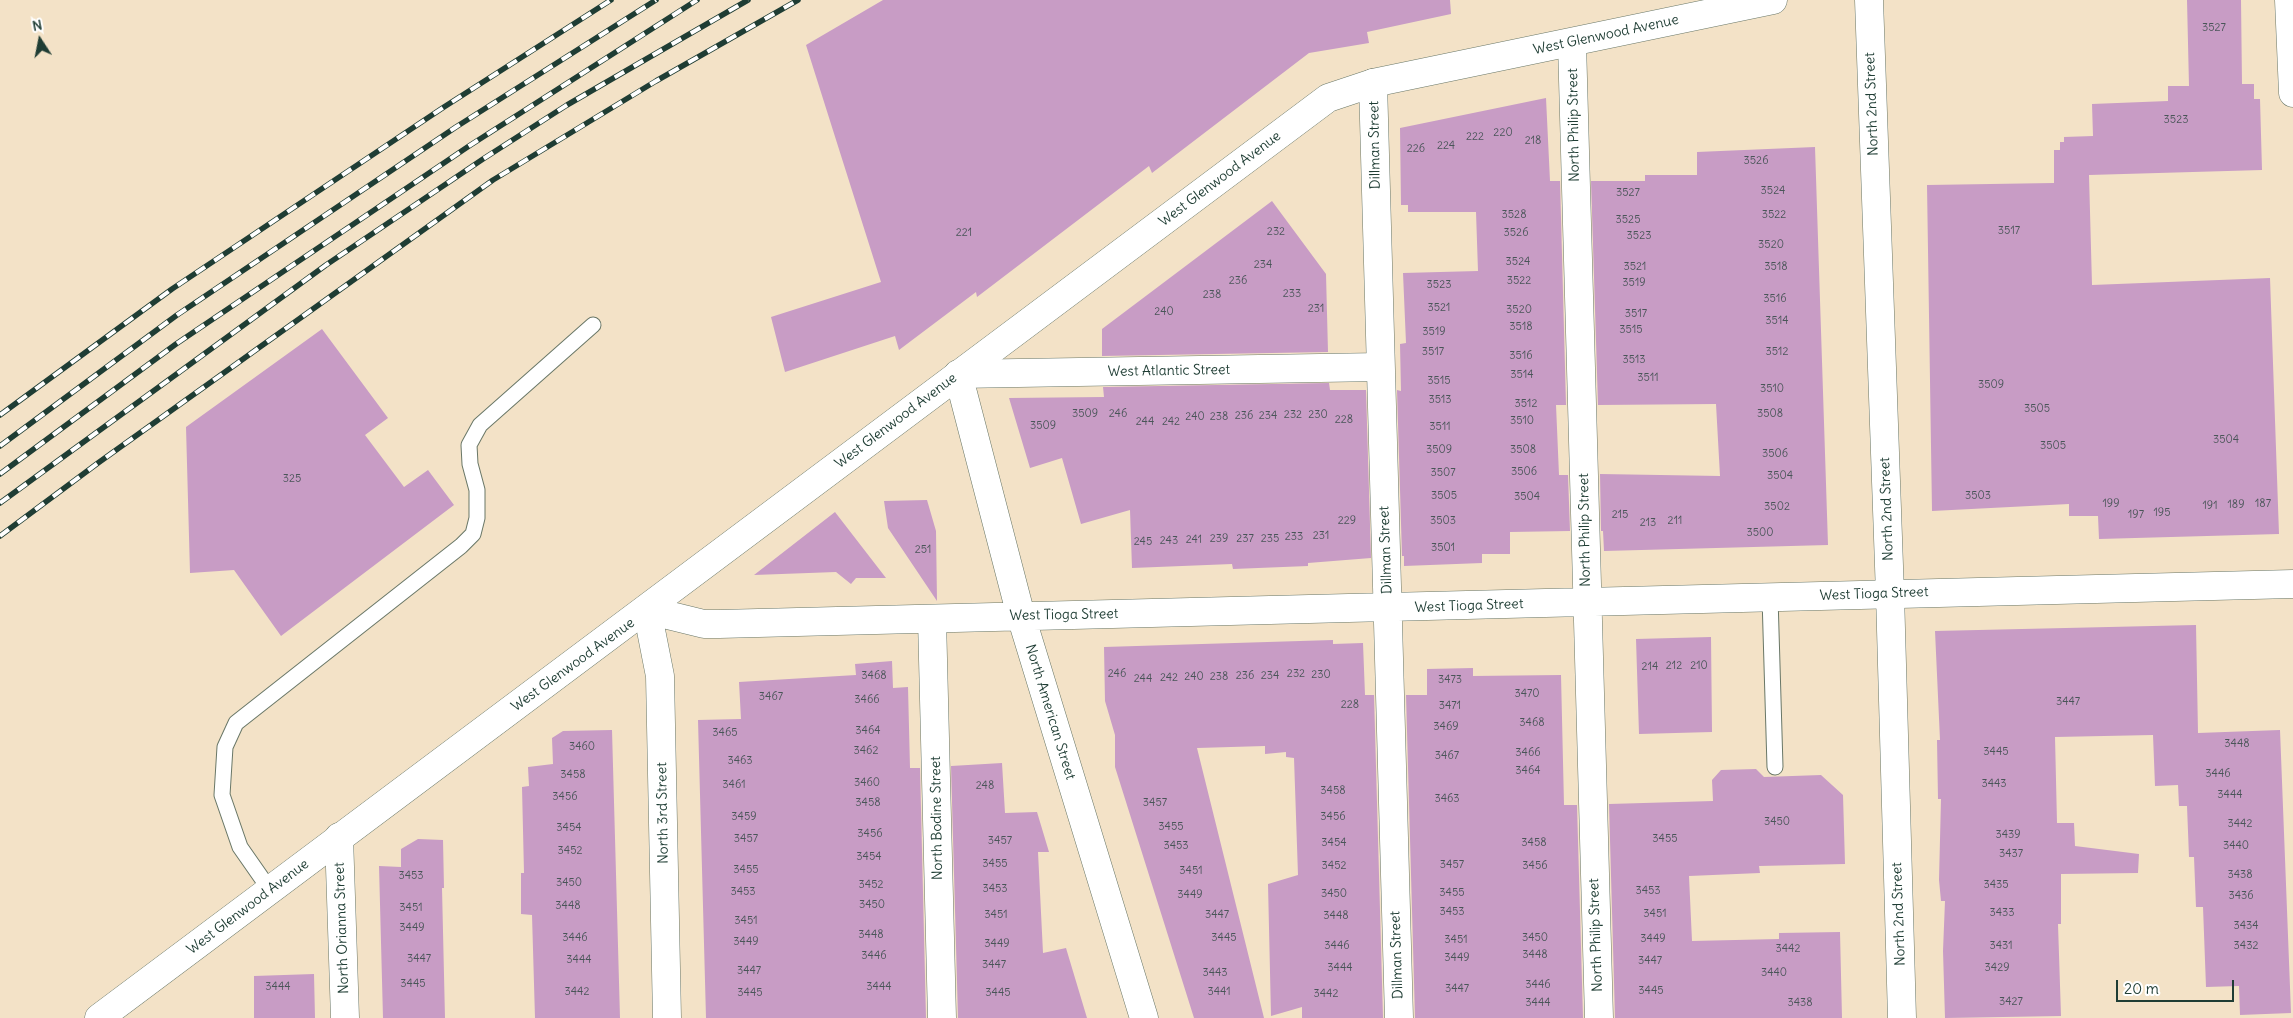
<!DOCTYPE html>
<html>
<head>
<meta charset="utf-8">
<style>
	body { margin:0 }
	#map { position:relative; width:2293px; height:1018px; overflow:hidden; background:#f3e2c7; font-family:Delius,sans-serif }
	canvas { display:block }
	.north { position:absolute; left:15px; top:15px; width:50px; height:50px; -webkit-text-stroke:4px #fff; paint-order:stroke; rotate:349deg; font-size:14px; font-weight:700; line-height:20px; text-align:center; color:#1f3d34 }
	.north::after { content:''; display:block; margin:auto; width:18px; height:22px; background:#1f3d34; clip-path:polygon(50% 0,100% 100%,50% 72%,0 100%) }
	.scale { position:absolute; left:2116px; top:980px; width:118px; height:22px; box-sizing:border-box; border:2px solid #1f3d34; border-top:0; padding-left:6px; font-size:15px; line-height:18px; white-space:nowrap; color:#1f3d34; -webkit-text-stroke:4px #fff; paint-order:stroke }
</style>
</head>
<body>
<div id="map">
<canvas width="2293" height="1018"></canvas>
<div class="north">N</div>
<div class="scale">20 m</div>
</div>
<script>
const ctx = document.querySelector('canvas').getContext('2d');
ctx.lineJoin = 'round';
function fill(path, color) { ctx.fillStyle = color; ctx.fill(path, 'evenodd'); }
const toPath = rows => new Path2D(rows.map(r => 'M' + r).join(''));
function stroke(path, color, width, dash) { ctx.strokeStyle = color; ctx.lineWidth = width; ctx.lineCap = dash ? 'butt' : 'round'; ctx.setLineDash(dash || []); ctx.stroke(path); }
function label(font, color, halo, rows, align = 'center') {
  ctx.font = font + ' Delius,sans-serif'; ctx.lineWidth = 4; ctx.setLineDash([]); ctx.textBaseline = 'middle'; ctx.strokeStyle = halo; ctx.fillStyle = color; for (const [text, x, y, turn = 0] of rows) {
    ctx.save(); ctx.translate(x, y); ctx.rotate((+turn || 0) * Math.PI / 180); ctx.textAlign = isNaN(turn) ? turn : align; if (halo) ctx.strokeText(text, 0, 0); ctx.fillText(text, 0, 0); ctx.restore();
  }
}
const building = toPath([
	[883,0,1450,0,1451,14,1367,32,1369,43,1309,53,1152,173,1149,166,977,297,976,292,899,350,895,336,785,372,771,317,881,282,806,45],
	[2187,0,2241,0,2242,84,2254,84,2254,99,2260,99,2262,170,2089,175,2092,285,2270,278,2279,534,2099,539,2098,516,2069,516,2069,504,1932,511,1927,185,2054,183,2054,150,2060,150,2060,142,2064,142,2064,137,2093,136,2092,104,2168,101,2168,86,2189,86],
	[1546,98,1550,181,1560,181,1566,405,1556,405,1559,475,1568,475,1570,531,1510,532,1510,554,1482,554,1482,563,1404,566,1404,556,1402,556,1397,390,1401,391,1400,344,1406,343,1403,273,1478,271,1476,212,1408,212,1408,205,1401,205,1400,128],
	[1815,147,1828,545,1604,551,1603,531,1601,531,1600,474,1720,476,1716,404,1598,405,1591,181,1645,181,1645,175,1697,175,1697,152],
	[1272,201,1326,274,1328,352,1102,356,1102,329],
	[322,329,388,418,365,435,404,487,428,470,454,505,281,636,234,570,190,573,186,427],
	[1329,383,1330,390,1366,390,1371,558,1308,563,1308,566,1233,569,1232,564,1132,568,1130,510,1081,524,1062,458,1030,468,1009,398,1104,397,1103,387],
	[927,500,936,531,937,601,888,528,884,501],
	[835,512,886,578,856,578,851,584,836,572,754,575],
	[2196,625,2198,733,2280,730,2291,1013,2240,1015,2239,986,2206,987,2203,907,2196,907,2194,857,2189,857,2187,806,2179,806,2178,785,2155,786,2153,735,2055,737,2057,823,2074,823,2075,846,2139,854,2138,873,2061,874,2061,924,2058,924,2061,1016,1945,1018,1943,951,1945,901,1941,901,1939,880,1941,799,1938,799,1937,740,1940,740,1935,631],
	[1711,637,1712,732,1639,734,1636,639],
	[1333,640,1333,644,1363,643,1365,695,1374,695,1383,1018,1302,1018,1302,1007,1271,1016,1268,884,1298,875,1294,758,1286,757,1286,752,1265,754,1265,746,1197,748,1264,1018,1194,1018,1115,767,1115,735,1105,701,1104,647],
	[892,661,893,688,908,687,910,768,920,768,926,1018,706,1018,698,720,741,719,739,682,856,675,855,664],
	[1473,668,1473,676,1561,675,1564,805,1577,805,1583,1018,1415,1018,1406,695,1427,695,1427,669],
	[612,730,620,1018,535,1018,532,915,521,914,521,873,524,873,522,787,529,786,528,767,553,764,552,738,563,731],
	[1002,763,1005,813,1037,812,1049,852,1038,852,1043,953,1066,948,1087,1018,958,1018,951,766],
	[1756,769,1764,777,1821,775,1843,795,1845,864,1759,866,1760,873,1689,876,1692,941,1779,939,1779,933,1840,932,1842,1018,1615,1018,1609,804,1713,801,1712,780,1721,770],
	[418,839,443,840,444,888,442,888,445,1018,383,1018,379,866,401,867,401,849],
	[314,974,315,1018,254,1018,254,976]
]);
const lane = toPath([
	[1770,597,1775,767],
	[270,890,240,847,222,795,225,747,236,723,461,546,473,534,477,518,477,490,470,464,469,445,480,425,593,325]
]);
const street = toPath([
	[2289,0,2293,93],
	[1572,43,1599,1018],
	[1373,83,1399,1018],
	[932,619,942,1018],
	[339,837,345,1018],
	[667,1018,660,676,647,610,704,624,719,624,2293,584],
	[1144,1018,1021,616,958,374,1380,367]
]);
const secondary = toPath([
	[1869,0,1890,594,1902,1018],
	[99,1018,1328,98,1373,83,1773,0]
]);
const rail = toPath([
	[0,415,172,289,444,107,611,0],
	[0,446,177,315,456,127,656,0],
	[0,474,176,344,469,146,697,0],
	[0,503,326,265,483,159,567,105,748,0],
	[0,536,98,463,493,180,656,81,798,0]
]);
const numberNames = [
	["3527",2214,28],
	["3523",2176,120],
	["220",1503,133],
	["222",1475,137],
	["218",1533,141],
	["224",1446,146],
	["226",1416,149],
	["3526",1756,161],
	["3524",1773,191],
	["3527",1628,193],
	["3528",1514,215],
	["3522",1774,215],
	["3525",1628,220],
	["3517",2009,231],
	["232",1276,232],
	["221",964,233],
	["3526",1516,233],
	["3523",1639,236],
	["3520",1771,245],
	["3524",1518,262],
	["234",1263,265],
	["3521",1635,267],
	["3518",1776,267],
	["236",1238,281],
	["3522",1519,281],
	["3519",1634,283],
	["3523",1439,285],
	["233",1292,294],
	["238",1212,295],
	["3516",1775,299],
	["3521",1439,308],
	["231",1316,309],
	["3520",1519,310],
	["240",1164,312],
	["3517",1636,314],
	["3514",1777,321],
	["3518",1521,327],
	["3515",1631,330],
	["3519",1434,332],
	["3517",1433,352],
	["3512",1777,352],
	["3516",1521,356],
	["3513",1634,360],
	["3514",1522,375],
	["3511",1648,378],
	["3515",1439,381],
	["3509",1991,385],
	["3510",1772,389],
	["3513",1440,400],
	["3512",1526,404],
	["3505",2037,409],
	["3509",1085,414],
	["246",1118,414],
	["3508",1770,414],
	["232",1293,415],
	["230",1318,415],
	["236",1244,416],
	["234",1268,416],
	["240",1195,417],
	["238",1219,417],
	["228",1344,420],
	["3510",1522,421],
	["244",1145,422],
	["242",1171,422],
	["3509",1043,426],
	["3511",1440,427],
	["3504",2226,440],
	["3505",2053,446],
	["3509",1439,450],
	["3508",1523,450],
	["3506",1775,454],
	["3506",1524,472],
	["3507",1443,473],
	["3504",1780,476],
	["325",292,479],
	["3505",1444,496],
	["3503",1978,496],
	["3504",1527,497],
	["199",2111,504],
	["187",2263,504],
	["189",2236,505],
	["191",2210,506],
	["3502",1777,507],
	["195",2162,513],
	["215",1620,515],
	["197",2136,515],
	["229",1347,521],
	["3503",1443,521],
	["211",1675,521],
	["213",1648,523],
	["3500",1760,533],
	["231",1321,536],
	["233",1294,537],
	["239",1219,539],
	["237",1245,539],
	["235",1270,539],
	["241",1194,540],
	["243",1169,541],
	["245",1143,542],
	["3501",1443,548],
	["251",923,550],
	["212",1674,666],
	["210",1699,666],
	["214",1650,667],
	["246",1117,674],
	["232",1296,674],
	["230",1321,675],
	["3468",874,676],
	["236",1245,676],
	["234",1270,676],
	["240",1194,677],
	["238",1219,677],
	["242",1169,678],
	["244",1143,679],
	["3473",1450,680],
	["3470",1527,694],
	["3467",771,697],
	["3466",867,700],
	["3447",2068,702],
	["228",1350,705],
	["3471",1450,706],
	["3468",1532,723],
	["3469",1446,727],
	["3464",868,731],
	["3465",725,733],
	["3448",2237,744],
	["3460",582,747],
	["3462",866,751],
	["3445",1996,752],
	["3466",1528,753],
	["3467",1447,756],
	["3463",740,761],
	["3464",1528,771],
	["3446",2218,774],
	["3458",573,775],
	["3460",867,783],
	["3443",1994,784],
	["3461",734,785],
	["248",985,786],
	["3458",1333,791],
	["3444",2230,795],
	["3456",565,797],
	["3463",1447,799],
	["3458",868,803],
	["3457",1155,803],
	["3459",744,817],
	["3456",1333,817],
	["3450",1777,822],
	["3442",2240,824],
	["3455",1171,827],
	["3454",569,828],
	["3456",870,834],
	["3439",2008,835],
	["3457",746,839],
	["3455",1665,839],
	["3457",1000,841],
	["3454",1334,843],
	["3458",1534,843],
	["3453",1176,846],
	["3440",2236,846],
	["3452",570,851],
	["3437",2011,854],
	["3454",869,857],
	["3455",995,864],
	["3457",1452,865],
	["3452",1334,866],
	["3456",1535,866],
	["3455",746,870],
	["3451",1191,871],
	["3438",2240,875],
	["3453",411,876],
	["3450",569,883],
	["3452",871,885],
	["3435",1996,885],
	["3453",995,889],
	["3453",1648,891],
	["3453",743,892],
	["3455",1452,893],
	["3450",1334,894],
	["3449",1190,895],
	["3436",2241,896],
	["3450",872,905],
	["3448",568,906],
	["3451",411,908],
	["3453",1452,912],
	["3433",2002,913],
	["3451",1655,914],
	["3451",996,915],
	["3447",1217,915],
	["3448",1336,916],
	["3451",746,921],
	["3434",2246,926],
	["3449",412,928],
	["3448",871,935],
	["3446",575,938],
	["3445",1224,938],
	["3450",1535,938],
	["3449",1653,939],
	["3451",1456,940],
	["3449",746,942],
	["3449",997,944],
	["3446",1337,946],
	["3431",2001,946],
	["3432",2246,946],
	["3442",1788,949],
	["3448",1535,955],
	["3446",874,956],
	["3449",1457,958],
	["3447",419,959],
	["3444",579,960],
	["3447",1650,961],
	["3447",994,965],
	["3444",1340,968],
	["3429",1997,968],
	["3447",749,971],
	["3443",1215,973],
	["3440",1774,973],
	["3445",413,984],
	["3446",1538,985],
	["3444",278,987],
	["3444",879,987],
	["3447",1457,989],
	["3445",1651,991],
	["3442",577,992],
	["3441",1219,992],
	["3445",750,993],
	["3445",998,993],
	["3442",1326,994],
	["3427",2011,1002],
	["3444",1538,1003],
	["3438",1800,1003]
];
const streetNames = [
	["West Glenwood Avenue",1606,35,-12],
	["North 2nd Street",1872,104,-92],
	["North Philip Street",1574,125,-91],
	["Dillman Street",1375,145,-91],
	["West Glenwood Avenue",1220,179,-37],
	["West Atlantic Street",1169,371,-1],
	["West Glenwood Avenue",896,421,-37],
	["North 2nd Street",1887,509,-92],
	["North Philip Street",1585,530,-91],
	["Dillman Street",1386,550,-92],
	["West Tioga Street",1874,594,-2],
	["West Tioga Street",1469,606,-2],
	["West Tioga Street",1064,615,-1],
	["West Glenwood Avenue",573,665,-36],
	["North American Street",1050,712,73],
	["North 3rd Street",663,813,-91],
	["North Bodine Street",937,818,-91],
	["West Glenwood Avenue",248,907,-37],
	["North 2nd Street",1899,914,-92],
	["North Orianna Street",342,928,-92],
	["North Philip Street",1596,935,-92],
	["Dillman Street",1397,955,-92]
];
fill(building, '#c89cc5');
stroke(lane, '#697767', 17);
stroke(street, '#697767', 29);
stroke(secondary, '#697767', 29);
stroke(lane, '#fff', 15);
stroke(street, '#fff', 28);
stroke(secondary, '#fff', 28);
stroke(rail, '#1f3d34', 5.5);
stroke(rail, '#fff', 4, [11]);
label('11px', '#495558', null, numberNames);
label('14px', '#1f3d34', '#fff', streetNames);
</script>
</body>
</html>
